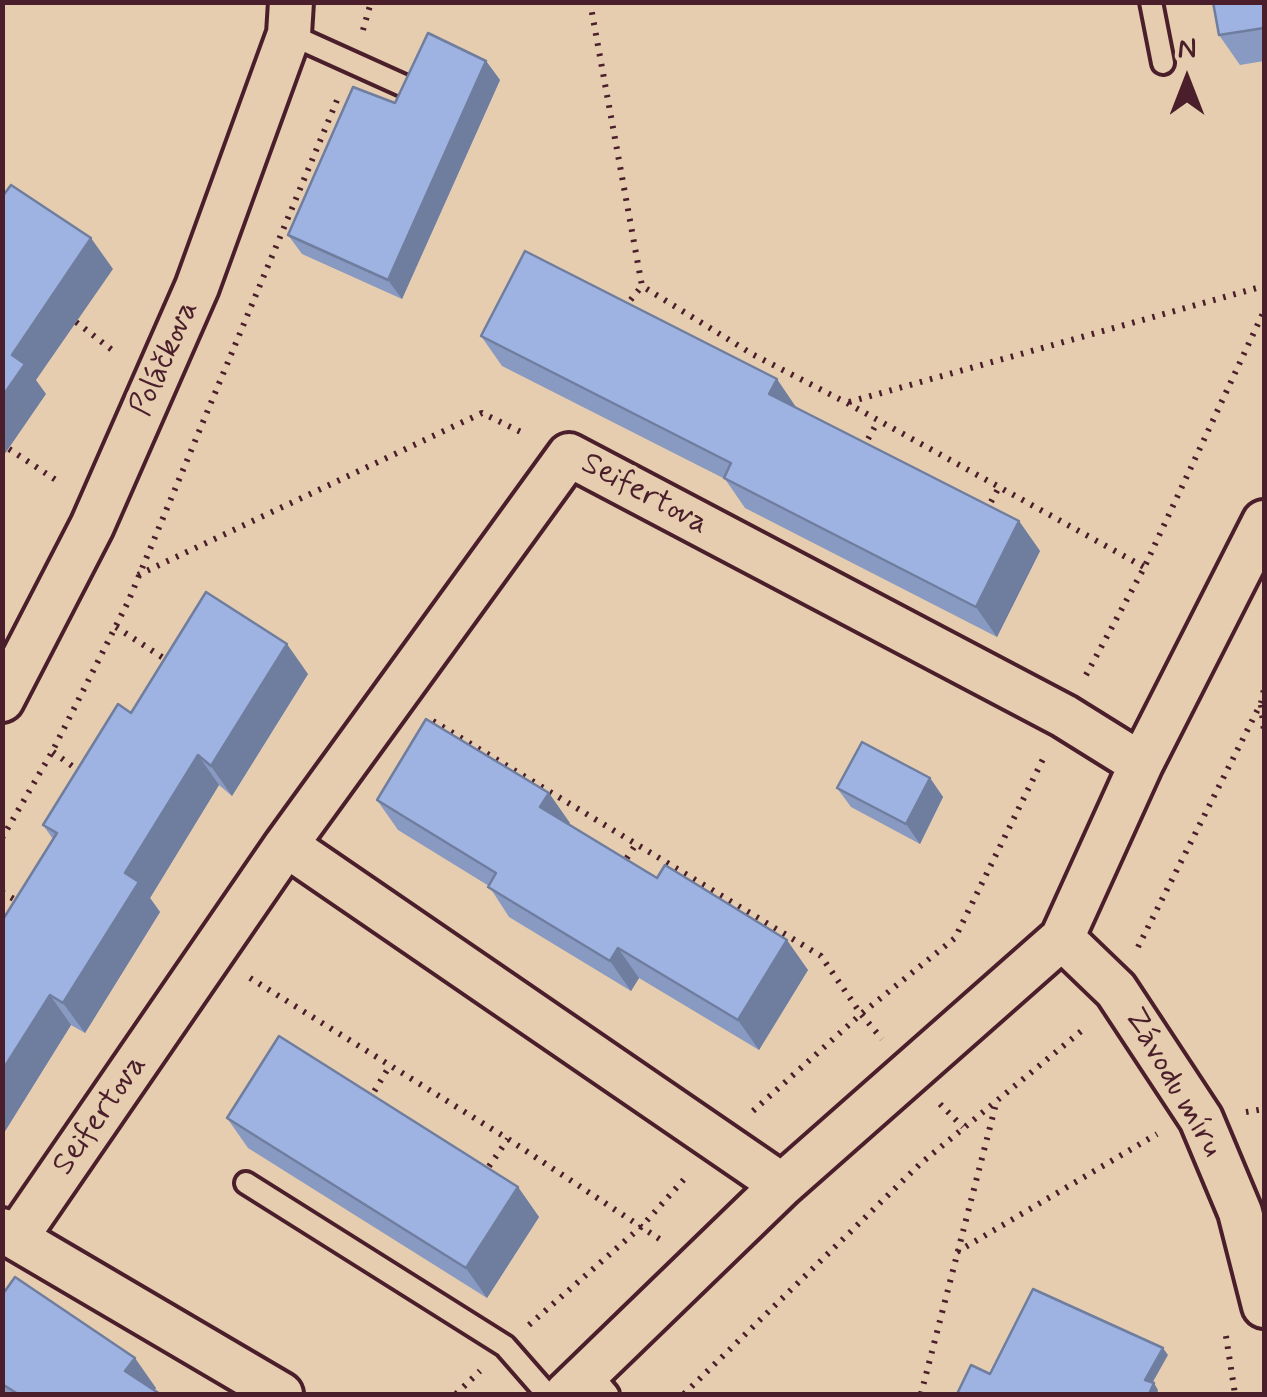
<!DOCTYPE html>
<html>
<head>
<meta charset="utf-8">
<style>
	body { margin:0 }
	#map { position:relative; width:1267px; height:1397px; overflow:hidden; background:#e7cdaf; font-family:Mynerve,sans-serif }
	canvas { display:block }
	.frame { position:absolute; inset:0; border:5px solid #4a1f2b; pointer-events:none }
	.north { position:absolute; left:1137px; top:30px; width:100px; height:100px; -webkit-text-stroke:8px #e7cdaf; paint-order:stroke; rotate:0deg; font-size:28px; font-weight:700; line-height:40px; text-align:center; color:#4a1f2b }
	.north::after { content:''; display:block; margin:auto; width:35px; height:45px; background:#4a1f2b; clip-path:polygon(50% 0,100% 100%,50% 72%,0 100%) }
</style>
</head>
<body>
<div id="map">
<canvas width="1267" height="1397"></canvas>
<div class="frame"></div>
<div class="north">N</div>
</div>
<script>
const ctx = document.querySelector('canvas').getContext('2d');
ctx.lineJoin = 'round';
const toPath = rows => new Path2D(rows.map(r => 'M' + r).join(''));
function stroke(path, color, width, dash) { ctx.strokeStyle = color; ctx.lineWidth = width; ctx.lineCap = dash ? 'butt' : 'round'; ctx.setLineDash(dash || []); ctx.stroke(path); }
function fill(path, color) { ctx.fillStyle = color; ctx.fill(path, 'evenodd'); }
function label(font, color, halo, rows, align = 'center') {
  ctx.font = font + ' Mynerve,sans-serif'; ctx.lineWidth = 8; ctx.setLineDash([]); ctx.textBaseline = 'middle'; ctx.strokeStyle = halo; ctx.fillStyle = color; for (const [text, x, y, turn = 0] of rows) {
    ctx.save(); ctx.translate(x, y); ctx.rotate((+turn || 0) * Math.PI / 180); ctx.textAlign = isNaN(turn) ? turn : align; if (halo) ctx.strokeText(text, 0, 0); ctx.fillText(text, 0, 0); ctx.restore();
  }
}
const path = toPath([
	[590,2,642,286,752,354,847,403,1144,567],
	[363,30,371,2],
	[624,308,642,286],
	[76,322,116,353],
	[849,402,1264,286],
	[863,448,878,421],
	[9,449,59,482],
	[986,511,998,489],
	[138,575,482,413,527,435],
	[116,627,171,663],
	[1086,675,1144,568,1264,311],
	[1261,705,1264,731],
	[433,721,821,956,861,1014,882,1039],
	[53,752,83,774],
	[2,838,52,752,128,602,340,93],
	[621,867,636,844],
	[2,892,22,904],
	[1138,947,1261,703,1264,689],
	[250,978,508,1139,661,1240],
	[369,1100,389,1067],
	[940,1104,963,1127],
	[753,1111,861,1014,955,938,1044,757],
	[1246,1112,1264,1109],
	[483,1175,508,1139],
	[957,1252,1157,1134],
	[529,1325,642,1226,687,1176],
	[1226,1336,1235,1394],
	[456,1394,480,1371],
	[684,1394,920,1164,1085,1028],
	[921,1394,997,1100]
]);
const lane = toPath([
	[1151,2,1163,63],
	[289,34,413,90],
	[246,1183,505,1346,547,1394],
	[589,1371,608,1394]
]);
const street = toPath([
	[2,700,92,526,197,287,289,34,291,2],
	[286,845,782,1185],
	[1062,938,1116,990,1201,1119,1240,1212,1264,1306],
	[2,1230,281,1394],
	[16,1238,286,845,569,455,1064,716,1141,764],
	[566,1394,782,1185,1062,938,1141,764,1264,522]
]);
const wall = toPath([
	[1264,2,1264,61,1240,65,1219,35],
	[486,61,500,80,402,299,302,254,288,235,395,103],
	[481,336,797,408,1019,521,1040,551,997,637,745,508,725,479,502,366],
	[308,674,232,796,219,785,150,898,160,912,85,1033,71,1025,2,1136,2,921,53,839,43,825,131,713],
	[930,778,943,797,920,844,851,807,837,788],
	[377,800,570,823,569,824,808,970,759,1050,639,978,631,991,509,917,489,886,398,830],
	[227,1118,518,1187,539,1217,487,1298,248,1148],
	[2,1289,156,1388,154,1391,160,1394,2,1394]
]);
const shadedWall = toPath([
	[486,61,500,80,402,299,388,280],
	[91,238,113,269,36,380,46,394,2,458,2,397,12,355],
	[777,379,798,410,769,394],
	[1019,521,1040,551,997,637,976,607],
	[287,644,308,674,232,796,211,766],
	[198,755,219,785,150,898,160,912,85,1033,63,1003,125,873],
	[930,778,943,797,920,844,906,824],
	[549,793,570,823,561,837,540,807],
	[787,940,808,970,759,1050,738,1020],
	[618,948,639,978,631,991,610,961],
	[50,995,71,1025,2,1136,2,1071],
	[518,1187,539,1217,487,1298,466,1268],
	[1163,1348,1168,1355,1150,1387,1145,1380],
	[135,1358,156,1388,151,1394,125,1371],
	[1154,1383,1158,1390,1157,1394,1149,1394]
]);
const building = toPath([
	[1213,2,1264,2,1264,28,1219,35,1213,2],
	[428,33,486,61,388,280,288,235,353,87,395,103,428,33],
	[11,185,91,238,12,355,25,364,2,397,2,197,11,185],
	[525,251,777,379,769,394,1019,521,976,607,724,478,731,463,481,336,525,251],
	[206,592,287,644,211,766,198,755,125,873,139,882,63,1003,50,995,2,1071,2,921,57,833,43,825,118,704,131,713,206,592],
	[426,719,549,793,540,807,657,878,665,865,787,940,738,1020,618,948,610,961,488,887,496,873,377,800,426,719],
	[862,742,930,778,906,824,837,788,862,742],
	[279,1036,518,1187,466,1268,227,1118,279,1036],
	[15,1277,135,1358,125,1371,160,1394,18,1394,2,1384,2,1289,5,1291,15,1277],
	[1033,1289,1163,1348,1145,1380,1154,1383,1149,1394,957,1394,971,1365,990,1374,1033,1289]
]);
const streetNames = [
	["Poláčkova",166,359,-66],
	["Seifertova",644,495,28],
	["Závodu míru",1172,1083,60],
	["Seifertova",101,1116,-55]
];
stroke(lane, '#4a1f2b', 28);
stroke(street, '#4a1f2b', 50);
stroke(path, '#4a1f2b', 6, [2.5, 8]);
stroke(lane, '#e7cdaf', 20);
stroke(street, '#e7cdaf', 42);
fill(wall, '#889ac2');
fill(shadedWall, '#6f7d9e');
fill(building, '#9eb3e1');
stroke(building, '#6f7d9e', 2.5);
label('32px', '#4a1f2b', '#e7cdaf', streetNames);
</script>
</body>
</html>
